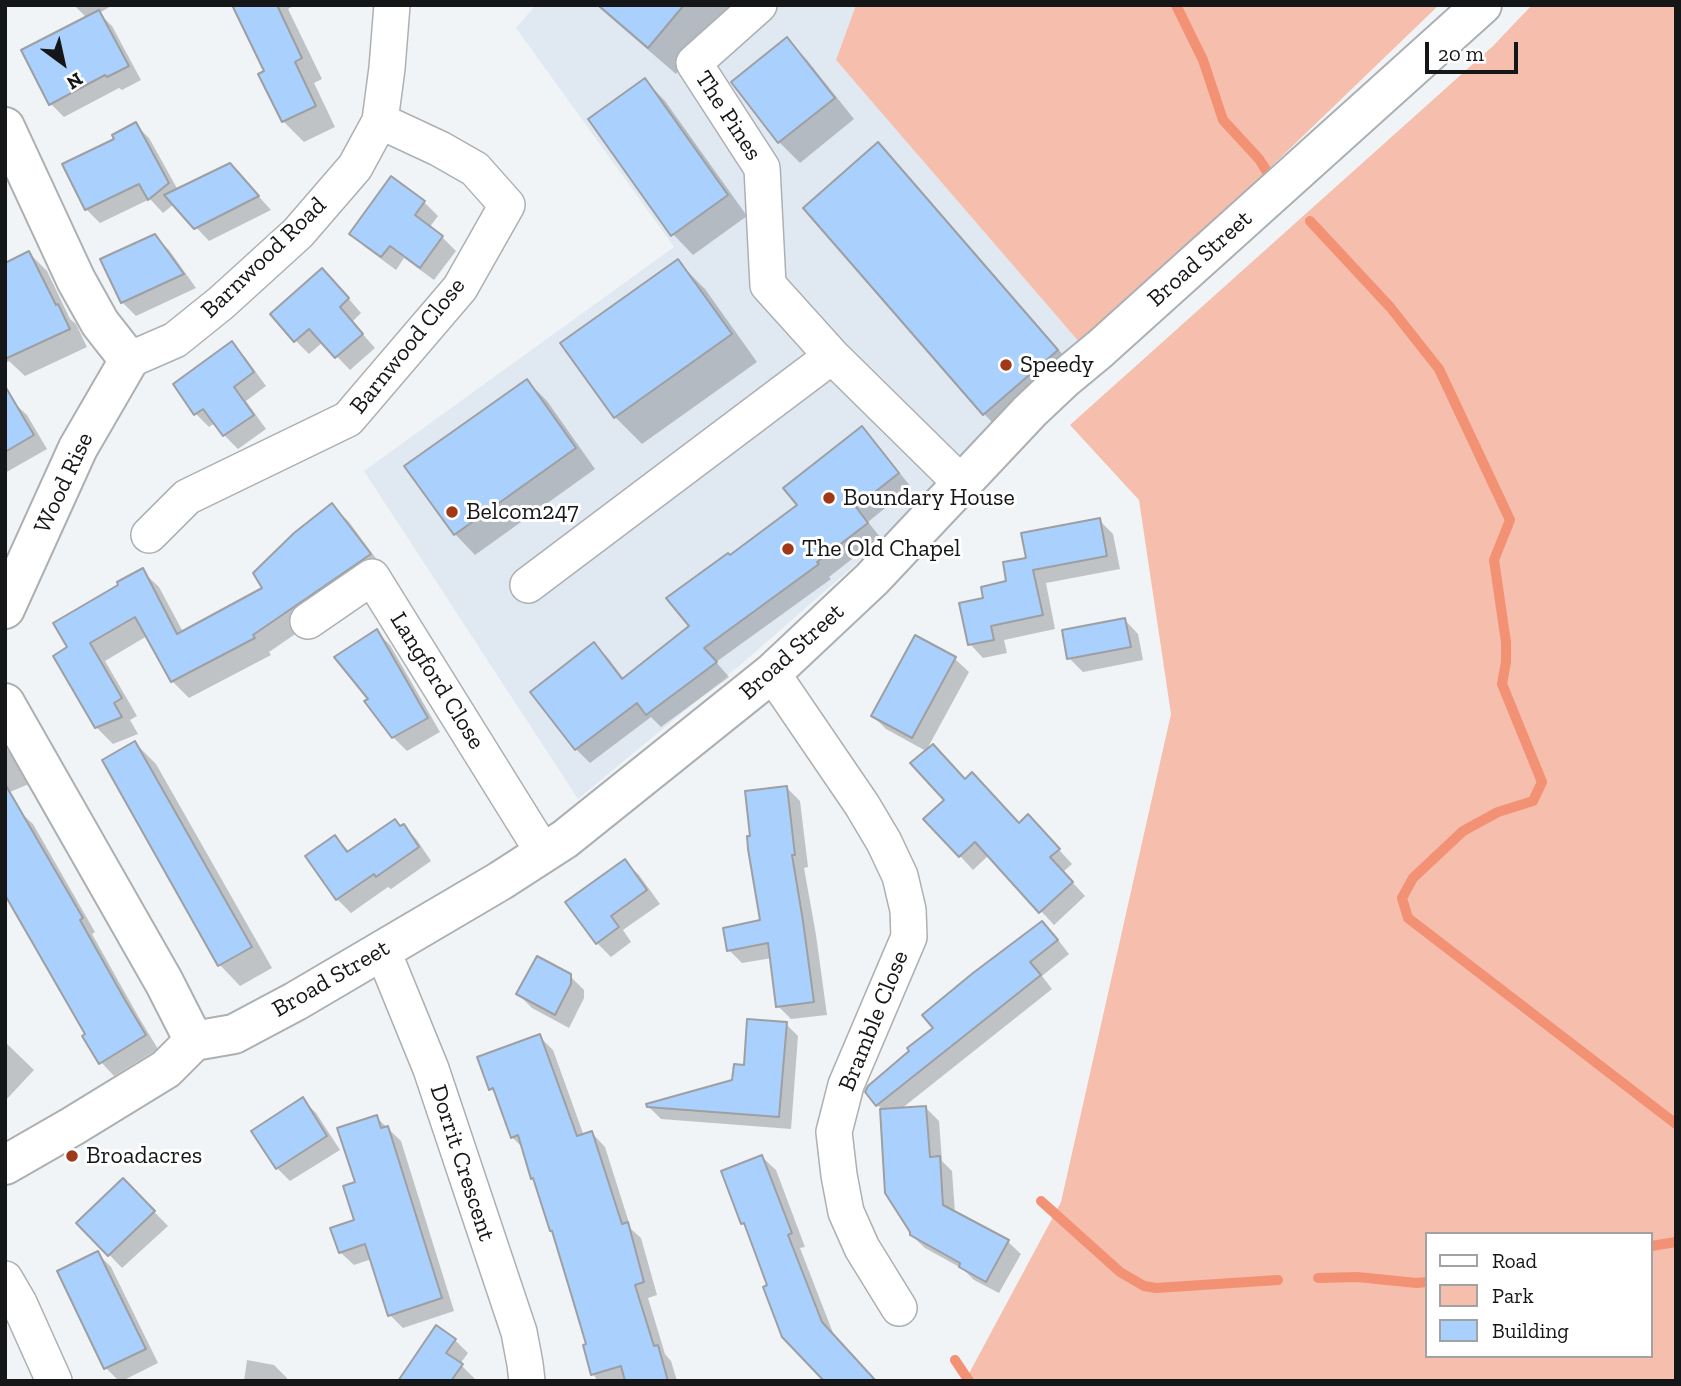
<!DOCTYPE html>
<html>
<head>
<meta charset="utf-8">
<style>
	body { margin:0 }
	#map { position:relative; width:1681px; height:1386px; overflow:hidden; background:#f1f4f7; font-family:"Zilla Slab",serif }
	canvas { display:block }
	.frame { position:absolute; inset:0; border:7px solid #151617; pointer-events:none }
	.legend { position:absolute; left:1425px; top:1232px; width:228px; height:126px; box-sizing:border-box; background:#fff; border:2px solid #a1a2a2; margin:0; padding:9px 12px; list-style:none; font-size:21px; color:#151617 }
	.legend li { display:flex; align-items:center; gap:14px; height:35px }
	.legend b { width:35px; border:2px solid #a1a2a2 }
	.north { position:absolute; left:28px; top:28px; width:70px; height:70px; -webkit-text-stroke:5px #fff; paint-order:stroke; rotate:147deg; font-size:19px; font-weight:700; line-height:28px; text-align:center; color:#151617 }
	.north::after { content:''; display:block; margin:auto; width:24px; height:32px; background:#151617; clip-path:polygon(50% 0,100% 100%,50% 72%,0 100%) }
	.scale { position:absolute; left:1425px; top:42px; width:93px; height:32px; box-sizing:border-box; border:4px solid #151617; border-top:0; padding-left:9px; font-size:21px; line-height:24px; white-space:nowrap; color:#151617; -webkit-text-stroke:5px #fff; paint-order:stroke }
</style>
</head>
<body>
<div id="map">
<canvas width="1681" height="1386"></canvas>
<div class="frame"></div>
<ul class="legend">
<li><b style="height:9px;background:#fff"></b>Road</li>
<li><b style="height:19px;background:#f5bead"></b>Park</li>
<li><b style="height:19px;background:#aad0fd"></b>Building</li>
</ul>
<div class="north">N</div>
<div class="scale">20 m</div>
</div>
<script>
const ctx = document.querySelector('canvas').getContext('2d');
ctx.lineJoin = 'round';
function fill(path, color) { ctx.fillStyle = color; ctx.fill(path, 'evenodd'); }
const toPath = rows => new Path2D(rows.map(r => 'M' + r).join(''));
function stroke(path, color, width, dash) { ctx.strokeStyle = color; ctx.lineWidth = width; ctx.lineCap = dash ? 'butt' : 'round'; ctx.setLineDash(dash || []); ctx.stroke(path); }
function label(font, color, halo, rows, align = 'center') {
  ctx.font = font + ' "Zilla Slab",serif'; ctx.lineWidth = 6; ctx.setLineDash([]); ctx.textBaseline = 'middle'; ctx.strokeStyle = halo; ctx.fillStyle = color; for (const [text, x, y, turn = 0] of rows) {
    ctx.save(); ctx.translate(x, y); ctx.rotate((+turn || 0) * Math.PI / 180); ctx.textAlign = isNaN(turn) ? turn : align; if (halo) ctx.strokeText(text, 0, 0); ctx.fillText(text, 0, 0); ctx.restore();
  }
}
const built = toPath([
	[536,5,856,5,836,60,1080,343,864,557,746,660,578,799,364,471,674,247,516,28]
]);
const green = toPath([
	[856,5,1439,5,1251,186,1080,343,836,60],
	[1532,5,1676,5,1676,1381,965,1381,1061,1202,1171,714,1139,500,1070,425,1493,46],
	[1427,1234,1651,1234,1651,1356,1427,1356]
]);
const shadow = toPath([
	[74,5,113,5,99,13,112,26,141,80,122,90,119,88,64,117,51,104,87,18],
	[234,5,295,5,288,9,322,79,314,83,335,127,304,142,283,121,267,72],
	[596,5,734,5,676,74],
	[786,39,807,60,854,119,800,163,779,142,733,83],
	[645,80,665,101,747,216,693,255,673,234],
	[135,124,149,138,178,190,243,179,271,210,209,241,174,204,163,213,150,199,100,223,86,209,116,139],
	[878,145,898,165,1078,372,1005,435,984,414,805,208],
	[392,179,424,202,438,216,429,228,442,237,456,251,434,280,404,258,396,270,365,247,351,234],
	[155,236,169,250,196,288,136,316,122,302],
	[29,253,47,271,70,319,76,324,87,347,25,376,9,361,5,363,5,265],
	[678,262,705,289,757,362,642,444,615,417],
	[336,284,361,313,352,322,375,348,350,370,323,342,309,354,295,340],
	[231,344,245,357,266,386,246,401,266,429,238,449,224,435,215,423,209,427,196,414],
	[527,381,547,401,595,469,475,555,455,534],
	[13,402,27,415,47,449,5,473,5,406],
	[862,428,875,442,911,487,868,522,880,537,829,577,831,579,716,662,729,677,661,727,651,717,590,763,576,749,533,692,594,644,608,658,624,679,691,626,730,557,799,505],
	[332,505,349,522,386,572,269,652,271,655,189,698,172,681,147,636,105,661,137,716,130,720,138,734,113,744,96,727,70,648,142,571,159,587,183,632,265,589],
	[1099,520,1113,534,1120,569,1046,583,1055,629,1004,640,1007,653,983,658,970,644,986,599,1008,582,1029,559],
	[1125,620,1138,634,1143,660,1083,672,1069,658],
	[376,631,390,645,440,732,407,751,393,737,371,700],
	[916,637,955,659,969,672,926,751,886,729,873,716],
	[135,743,156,764,272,968,240,986,220,965],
	[5,748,19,762,29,784,5,794],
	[966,781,1019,825,1041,830,1072,864,1063,872,1085,896,1054,925,989,855,973,870,926,819],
	[787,788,800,801,808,867,804,868,816,935,827,1015,791,1019,778,1006,772,958,742,963,729,950,762,922,752,837],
	[19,811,33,824,95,932,92,934,138,1016,158,1049,114,1076,101,1062,87,1034],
	[404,826,417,840,431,861,391,889,388,887,351,913,337,899,335,837,350,852],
	[625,862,639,875,660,904,623,930,631,942,611,957,597,943],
	[1055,936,1069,954,1042,976,1052,989,901,1109,926,1108,939,1121,942,1161,952,1171,955,1213,1007,1241,1021,1254,999,1293,974,1280,963,1269,925,1248,911,1235,882,1109,877,1105],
	[570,976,584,990,584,998,569,1028,532,1008,518,994],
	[786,1024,798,1036,791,1129,661,1119,648,1106,734,1081],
	[539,1036,553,1050,584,1136,592,1133,605,1147,631,1229,641,1238,657,1295,648,1298,665,1354,671,1361,677,1381,598,1381,593,1374,588,1346,554,1234,551,1230,524,1149,512,1137,497,1094,491,1089],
	[5,1042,34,1070,5,1101],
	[303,1100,316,1113,340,1150,290,1181,277,1168],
	[376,1117,401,1141,454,1311,403,1328,390,1315,372,1259,354,1265,340,1252,356,1221,357,1183],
	[762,1157,776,1170,805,1247,800,1248,835,1338,770,1286,748,1228,743,1223],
	[123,1180,168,1226,122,1268,79,1223],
	[97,1253,111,1267,158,1363,122,1381,119,1381,106,1368],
	[455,1340,468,1353,460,1364,475,1379,473,1381,400,1381],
	[247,1360,274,1365,287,1378,287,1381,244,1381]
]);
const stream = toPath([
	[1176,5,1203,60,1223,120,1259,159,1271,178],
	[1310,221,1390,307,1439,369,1510,520,1494,560,1506,642,1506,662,1502,684,1542,782,1533,801,1498,812,1463,831,1413,878,1402,898,1408,918,1676,1124],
	[1041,1201,1120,1272,1144,1286,1156,1288,1278,1280],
	[1651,1246,1676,1242],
	[1318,1278,1357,1277,1417,1283,1427,1282],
	[955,1360,969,1381]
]);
const building = toPath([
	[232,5,277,5,302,58,295,62,316,106,282,122,258,74,264,71,232,5],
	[598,5,684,5,648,48,598,5],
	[99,10,129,66,107,77,105,75,49,105,21,50,99,10],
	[787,37,835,98,778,143,731,82,787,37],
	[645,78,728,195,671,236,588,119,645,78],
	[136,122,169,183,148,200,139,184,85,210,62,164,114,139,112,135,136,122],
	[878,142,1058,350,983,415,803,208,878,142],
	[230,163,259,196,194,229,164,195,230,163],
	[391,176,425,201,415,215,443,236,420,268,390,246,381,257,349,234,391,176],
	[155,234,184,274,121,303,100,259,155,234],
	[29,251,56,305,58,304,70,329,5,359,5,263,29,251],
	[678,259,732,334,614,418,560,343,678,259],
	[322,268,349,298,340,307,363,334,335,358,309,329,294,342,270,314,322,268],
	[232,341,254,372,234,387,254,415,223,436,203,409,194,415,173,384,232,341],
	[527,379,576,448,454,535,404,466,527,379],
	[5,386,34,435,5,452,5,386],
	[862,426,899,473,856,507,868,523,817,562,819,564,704,648,717,662,646,715,637,703,575,750,530,692,594,642,622,679,689,626,666,598,728,553,730,555,797,505,783,488,862,426],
	[332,503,371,554,253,635,255,638,171,682,135,617,90,643,122,698,114,703,122,717,95,728,53,656,67,647,53,623,118,585,117,582,143,568,177,634,262,588,253,573,294,533,332,503],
	[1100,518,1107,556,1033,570,1043,615,991,626,994,640,968,645,959,603,983,598,981,587,1006,581,1003,562,1026,558,1021,533,1100,518],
	[1125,618,1131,647,1067,659,1062,630,1125,618],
	[377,629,428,718,392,738,364,701,368,699,334,657,377,629],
	[915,635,956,657,912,738,871,716,915,635],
	[135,741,252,947,218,966,102,760,135,741],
	[933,744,965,779,972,772,1019,823,1028,814,1060,849,1050,857,1073,882,1039,913,975,842,959,857,923,819,944,800,910,763,933,744],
	[5,784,83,918,80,920,125,1000,146,1035,99,1064,82,1036,85,1034,5,895,5,784],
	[787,786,795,855,792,855,803,921,814,1002,776,1007,768,943,727,951,723,928,760,920,748,849,747,836,750,836,745,791,787,786],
	[395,819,400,826,404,824,419,847,376,877,374,874,336,900,305,856,335,835,347,852,395,819],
	[625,859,647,890,611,916,619,927,596,944,565,902,625,859],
	[1042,921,1058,940,1030,962,1041,975,876,1106,865,1092,868,1086,909,1051,907,1048,933,1028,922,1015,973,973,1042,921],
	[537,956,571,974,571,984,555,1015,516,994,537,956],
	[747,1019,787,1022,779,1117,647,1107,646,1104,732,1080,734,1064,744,1065,747,1019],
	[540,1034,577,1136,592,1131,622,1224,628,1222,644,1282,635,1285,654,1346,658,1345,668,1381,625,1381,621,1366,591,1375,583,1345,586,1344,572,1297,552,1231,550,1231,533,1178,531,1179,518,1135,511,1138,493,1088,489,1090,477,1057,540,1034],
	[303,1097,327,1136,276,1169,251,1131,303,1097],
	[926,1106,930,1157,940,1156,943,1205,1009,1240,986,1282,959,1267,960,1263,910,1235,910,1232,885,1193,880,1109,926,1106],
	[377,1115,381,1128,388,1126,442,1298,388,1316,365,1244,339,1253,330,1228,354,1220,343,1186,355,1182,337,1128,377,1115],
	[762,1155,792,1233,788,1235,822,1322,876,1381,824,1381,782,1337,763,1287,767,1285,744,1223,741,1224,721,1171,762,1155],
	[123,1178,155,1211,108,1256,76,1223,123,1178],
	[98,1251,146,1349,104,1369,57,1271,98,1251],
	[436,1325,456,1339,446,1353,463,1364,451,1381,398,1381,436,1325]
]);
const minor = toPath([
	[759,5,694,63,762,168,768,285,832,356,962,484],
	[129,360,175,340,221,303,298,233,355,167,380,121,387,68,392,5],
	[149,535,187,497,348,419,460,288,507,205,475,169,440,149,380,121],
	[528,585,832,356],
	[308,621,372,577,543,852],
	[772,673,862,805,884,842,900,876,908,910,909,937,846,1085,834,1132,839,1175,846,1212,862,1248,899,1308],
	[382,949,431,1069,519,1332,525,1364,527,1381],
	[5,1279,19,1303,54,1381]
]);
const tertiary = toPath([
	[5,127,76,280,100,323,129,360,78,448,5,609],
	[5,703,164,982,194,1041],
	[5,1165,73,1126,166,1069,194,1041,234,1034,296,1001,500,881,565,839,772,673,872,579,1030,411,1065,378,1100,349,1482,5]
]);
const markers = [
	[1006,365,7,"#a03918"],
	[829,498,7,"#a03918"],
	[452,512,7,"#a03918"],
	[788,549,7,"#a03918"],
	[72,1156,7,"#a03918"]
];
const streetNames = [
	["The Pines",728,116,57],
	["Barnwood Road",264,258,-44],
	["Broad Street",1200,259,-42],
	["Barnwood Close",408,346,-51],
	["Wood Rise",64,483,-65],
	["Broad Street",792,652,-42],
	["Langford Close",437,681,58],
	["Broad Street",331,979,-30],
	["Bramble Close",874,1021,-68],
	["Dorrit Crescent",462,1163,72]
];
const poiNames = [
	["Speedy",1020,365],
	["Boundary House",843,498],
	["Belcom247",466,512],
	["The Old Chapel",802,549],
	["Broadacres",86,1156]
];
fill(built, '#e0e9f2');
fill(green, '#f5bead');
fill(shadow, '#0003');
stroke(stream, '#f39175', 10);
fill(building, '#aad0fd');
stroke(building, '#9d9fa3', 2);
stroke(minor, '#adb0b3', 38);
stroke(tertiary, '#adb0b3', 42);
stroke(minor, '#fff', 35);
stroke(tertiary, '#fff', 38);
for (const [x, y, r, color] of markers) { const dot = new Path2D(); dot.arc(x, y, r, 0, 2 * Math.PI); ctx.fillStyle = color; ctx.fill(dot); stroke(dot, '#fff', 2.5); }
label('24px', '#151617', '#fff', streetNames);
label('24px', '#151617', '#fff', poiNames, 'left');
</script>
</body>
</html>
